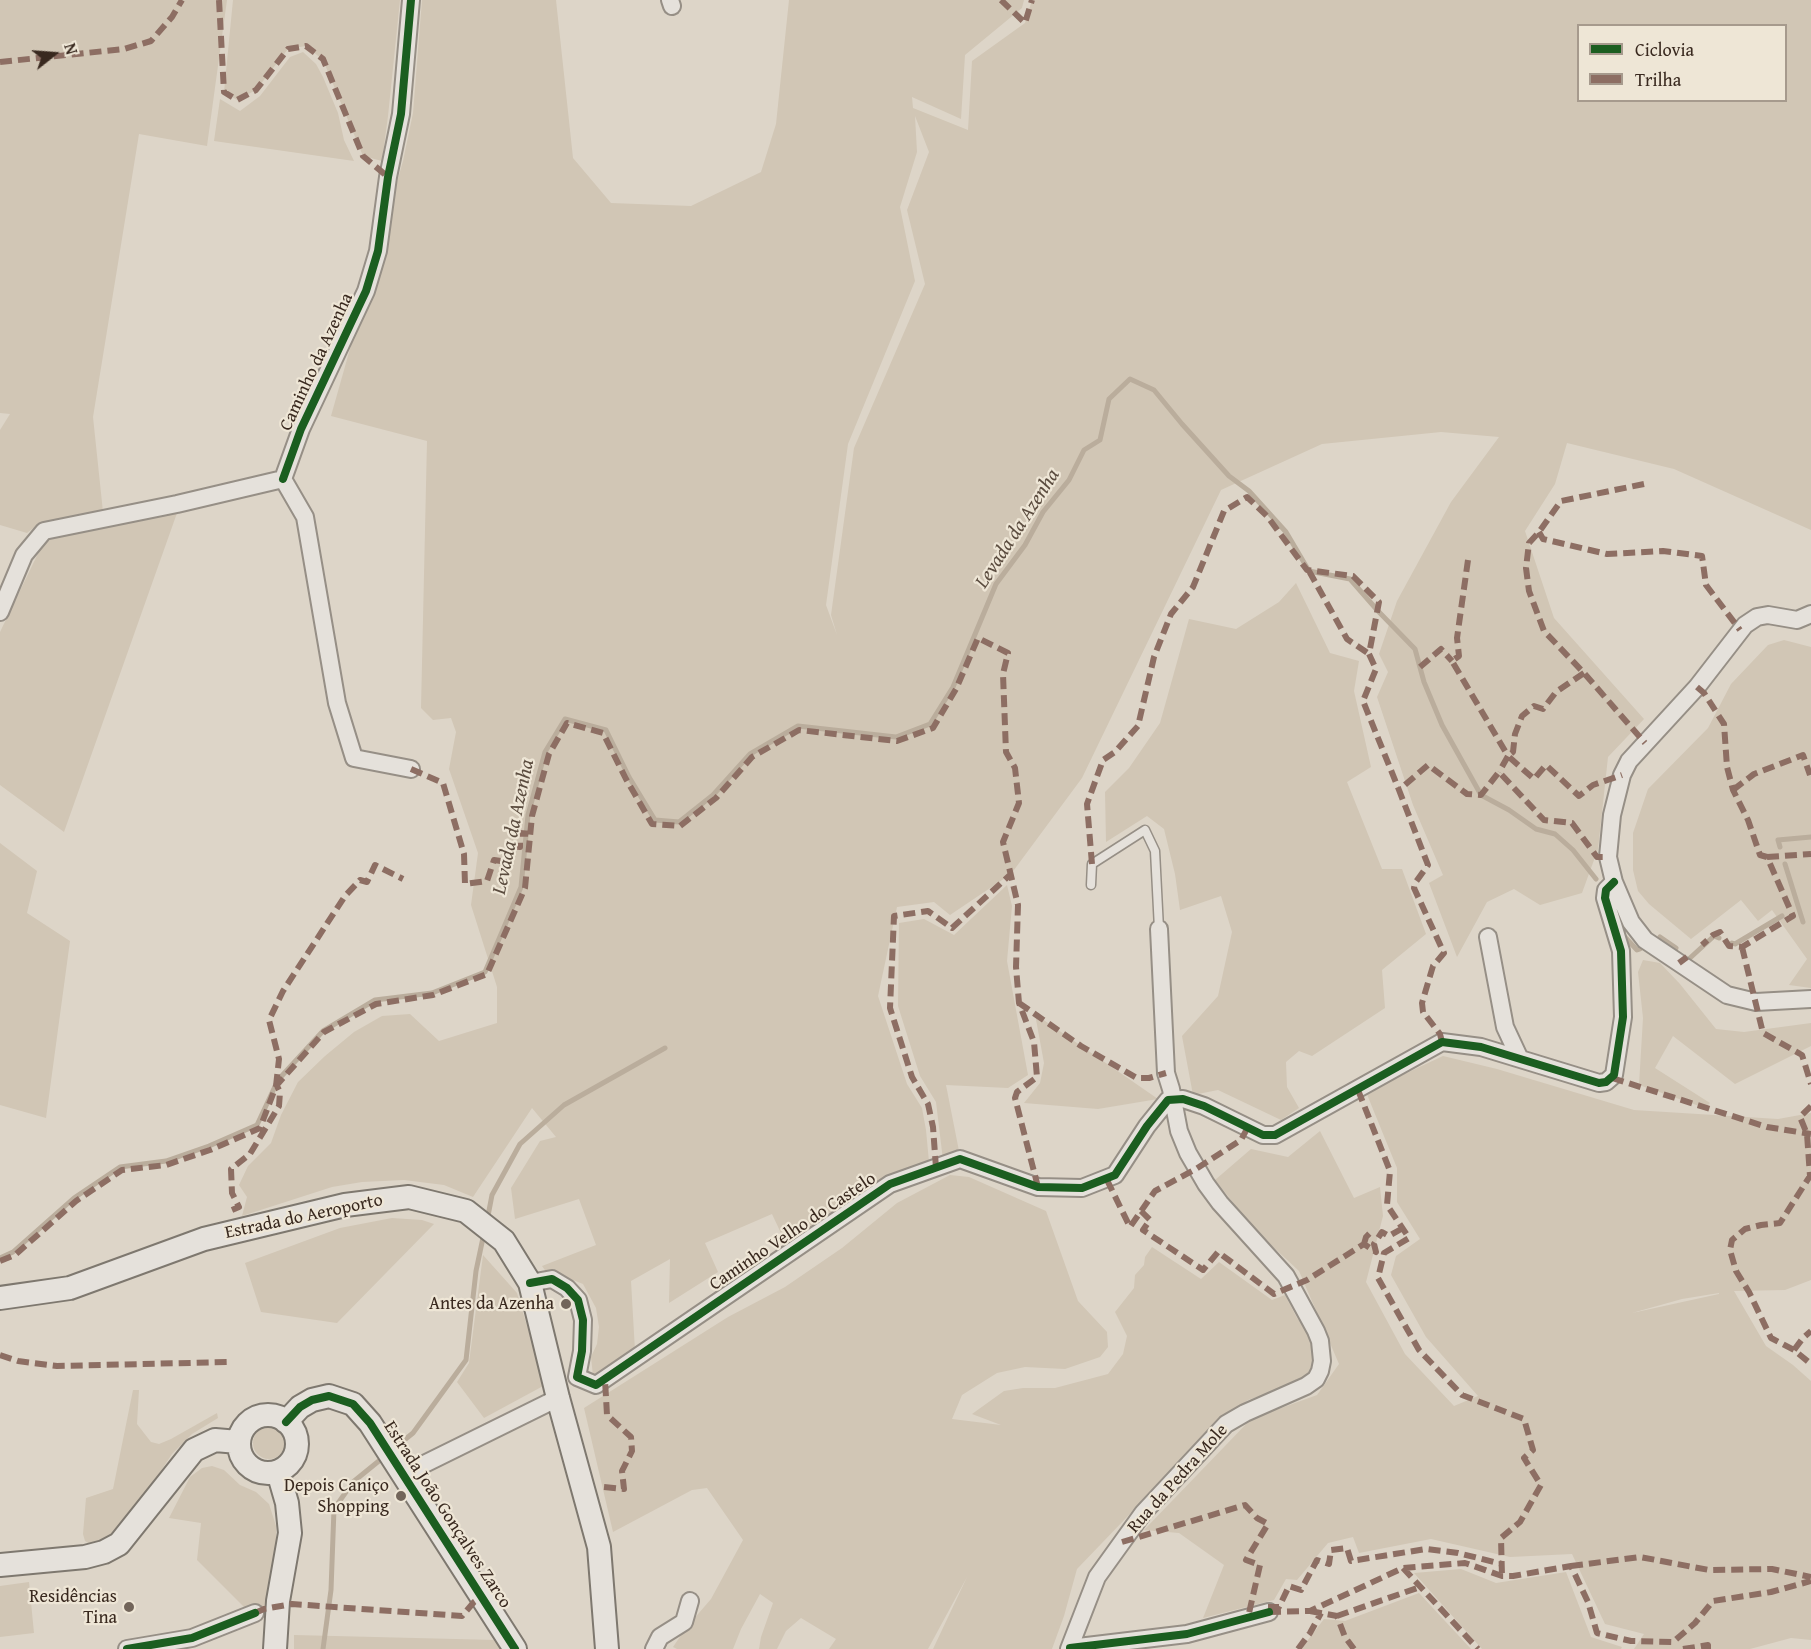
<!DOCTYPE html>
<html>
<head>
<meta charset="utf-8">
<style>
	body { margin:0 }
	#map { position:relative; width:1811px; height:1649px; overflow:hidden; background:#ddd5c8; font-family:"Gentium Book Plus",serif }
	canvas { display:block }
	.legend { position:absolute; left:1577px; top:24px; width:210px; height:78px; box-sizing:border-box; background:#eee6d6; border:2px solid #a69a8d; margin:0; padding:8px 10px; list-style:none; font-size:18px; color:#39291f }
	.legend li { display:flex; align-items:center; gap:12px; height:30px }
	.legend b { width:30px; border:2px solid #a69a8d }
	.north { position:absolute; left:24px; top:24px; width:60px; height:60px; -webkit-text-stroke:4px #eee6d6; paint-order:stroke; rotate:73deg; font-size:16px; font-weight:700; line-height:24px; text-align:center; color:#39291f }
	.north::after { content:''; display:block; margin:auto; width:21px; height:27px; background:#39291f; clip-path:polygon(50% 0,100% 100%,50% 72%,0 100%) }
</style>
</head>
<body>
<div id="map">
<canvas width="1811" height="1649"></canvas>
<ul class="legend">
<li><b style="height:8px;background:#1b5e20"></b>Ciclovia</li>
<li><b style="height:8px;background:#8d6e63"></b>Trilha</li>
</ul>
<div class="north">N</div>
</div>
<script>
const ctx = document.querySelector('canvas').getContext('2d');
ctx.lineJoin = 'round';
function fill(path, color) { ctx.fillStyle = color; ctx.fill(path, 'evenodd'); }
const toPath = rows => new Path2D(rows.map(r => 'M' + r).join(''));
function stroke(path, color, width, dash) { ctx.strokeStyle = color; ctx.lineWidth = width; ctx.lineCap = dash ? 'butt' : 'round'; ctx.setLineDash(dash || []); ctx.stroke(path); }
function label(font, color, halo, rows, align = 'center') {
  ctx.font = font + ' "Gentium Book Plus",serif'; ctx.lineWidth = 4.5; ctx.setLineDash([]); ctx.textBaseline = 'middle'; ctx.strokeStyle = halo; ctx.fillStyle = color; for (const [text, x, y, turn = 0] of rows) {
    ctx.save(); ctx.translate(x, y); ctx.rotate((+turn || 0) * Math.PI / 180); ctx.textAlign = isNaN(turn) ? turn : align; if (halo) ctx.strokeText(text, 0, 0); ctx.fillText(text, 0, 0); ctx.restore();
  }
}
const green = toPath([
	[0,0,227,0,207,146,139,134,93,417,103,512,40,523,27,533,0,525,0,430,10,414,0,413],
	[233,0,400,0,388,116,382,161,363,156,323,60,306,46,288,49,256,90,237,100,224,92],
	[422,0,556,0,573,158,611,203,691,206,761,172,776,124,789,0,1024,0,1022,8,965,55,961,119,912,97,913,108,968,130,972,61,1025,23,1032,0,1811,0,1811,530,1674,469,1567,443,1555,484,1525,531,1554,618,1644,719,1608,757,1598,849,1582,893,1540,905,1514,889,1487,902,1457,957,1429,883,1443,875,1413,805,1377,697,1388,672,1379,654,1397,601,1451,502,1499,437,1441,432,1322,444,1221,490,1082,778,1011,874,950,915,934,902,897,907,878,996,907,1084,922,1108,926,1130,929,1162,787,1246,772,1214,705,1243,718,1272,669,1303,670,1259,631,1281,635,1351,598,1378,593,1376,591,1357,597,1344,599,1327,596,1308,583,1284,558,1274,547,1273,542,1266,596,1245,579,1199,515,1219,511,1188,540,1141,556,1137,532,1108,473,1197,444,1185,404,1180,362,1182,332,1187,242,1216,247,1197,239,1185,248,1166,271,1143,281,1115,298,1082,325,1056,354,1032,382,1016,410,1014,439,1041,497,1023,497,987,471,905,478,853,449,769,456,732,451,718,433,720,421,708,427,441,331,416,403,161,413,113],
	[1578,26,1786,26,1786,100,1578,100],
	[915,116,929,152,907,210,925,284,854,448,831,615,837,635,826,605,848,444,915,281,900,207,917,152],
	[303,52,316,64,323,77,338,113,344,140,354,161,214,141,220,99,240,111,260,96,290,57],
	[177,513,64,832,0,785,0,632,46,537],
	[1296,583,1330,653,1359,661,1354,691,1371,767,1347,782,1382,869,1402,869,1426,934,1382,970,1385,1008,1312,1056,1299,1051,1286,1062,1287,1087,1299,1108,1281,1120,1218,1090,1193,1095,1182,1036,1218,996,1232,932,1221,896,1180,910,1175,874,1164,829,1147,816,1106,842,1105,792,1129,768,1160,723,1189,619,1236,629,1279,602],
	[1784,640,1811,647,1811,988,1789,985,1807,959,1772,910,1758,921,1741,900,1691,939,1649,904,1638,891,1633,870,1633,833,1648,789,1708,728,1731,684,1768,645],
	[0,843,37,871,27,913,70,941,46,1118,0,1105],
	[1007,885,1012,906,1007,961,1028,1075,1008,1088,946,1085,959,1151,943,1160,936,1102,920,1076,898,1006,899,923,924,919,954,935],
	[1643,960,1660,963,1680,984,1716,1029,1744,1032,1811,1023,1811,1046,1735,1084,1673,1036,1655,1068,1710,1103,1705,1108,1639,1085,1643,1018,1638,972],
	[1035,1014,1158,1099,1098,1109,1024,1103,1040,1083,1044,1063],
	[1443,1056,1497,1069,1634,1110,1778,1119,1811,1113,1811,1280,1785,1290,1734,1291,1766,1346,1793,1365,1811,1381,1811,1640,1791,1638,1750,1649,1634,1649,1644,1634,1605,1624,1572,1554,1510,1557,1431,1539,1359,1553,1353,1537,1328,1543,1297,1580,1286,1579,1274,1600,1203,1618,1224,1565,1179,1533,1144,1530,1251,1419,1317,1395,1339,1364,1299,1271,1255,1230,1215,1180,1251,1149,1288,1157,1320,1131,1354,1198,1380,1187,1383,1216,1366,1282,1405,1354,1454,1406,1478,1396,1426,1337,1391,1275,1396,1256,1420,1239,1397,1202,1397,1168,1366,1092],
	[1719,1293,1719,1294,1632,1313,1682,1299],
	[950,1175,969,1177,1046,1211,1078,1301,1107,1332,1108,1347,1100,1357,1065,1369,1025,1367,997,1373,962,1395,952,1419,1001,1425,972,1414,1004,1391,1023,1388,1055,1388,1108,1374,1123,1354,1127,1336,1115,1312,1134,1288,1135,1275,1144,1265,1145,1257,1152,1247,1201,1279,1219,1262,1272,1300,1285,1295,1297,1318,1310,1330,1316,1348,1312,1371,1301,1382,1248,1400,1224,1416,1077,1569,1064,1616,1052,1649,933,1649,967,1577,928,1649,829,1649,836,1639,801,1618,786,1631,777,1649,759,1649,761,1637,773,1603,760,1594,741,1629,733,1649,677,1649,673,1647,686,1628,711,1599,743,1540,707,1488,692,1490,613,1532,584,1408,728,1317,785,1287,842,1248,897,1203],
	[392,1218,422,1220,434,1224,337,1323,261,1312,245,1263,340,1228],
	[483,1255,517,1293,545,1385,484,1418,457,1382,469,1363],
	[133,1390,139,1390,137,1424,151,1442,159,1444,171,1439,217,1413,218,1418,192,1434,172,1454,116,1539,91,1545,85,1541,83,1534,86,1498,113,1489],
	'253 1443a16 16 0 1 1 32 0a16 16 0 1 1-32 0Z',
	[212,1466,224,1470,240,1485,256,1492,269,1504,276,1526,276,1547,269,1604,249,1612,197,1560,201,1523,169,1518,190,1477,202,1468],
	[1461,1569,1496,1583,1566,1572,1591,1637,1622,1647,1621,1649,1482,1649,1414,1573],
	[29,1582,34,1633,0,1637,0,1586],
	[1419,1593,1471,1649,1301,1649,1324,1619,1345,1621],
	[294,1635,496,1640,501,1649,294,1649]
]);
const stream = toPath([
	[1780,847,1778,840,1811,837],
	[1785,864,1803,922],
	[1623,935,1637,950,1640,949],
	[1660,937,1676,948],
	[1732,943,1735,944,1782,916],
	[1690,958,1714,936,1719,938],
	[487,1221,492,1195,520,1144,564,1105,665,1048],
	[0,1258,13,1252,74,1198,120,1167,166,1161,209,1146,257,1125,278,1080,323,1031,375,1000,432,993,485,972,521,887,528,815,545,752,565,719,606,730,629,777,655,820,679,822,713,795,750,754,798,726,896,737,930,724,953,687,996,584,1025,545,1043,512,1069,480,1084,450,1100,440,1109,399,1130,379,1154,390,1182,424,1229,476,1249,491,1286,532,1309,571,1350,579,1378,611,1415,649,1424,682,1442,725,1481,795,1509,810,1536,829,1555,834,1573,850,1596,879],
	[392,1450,413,1433,466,1360,476,1271,484,1233],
	[323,1649,331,1590,334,1509,353,1482,385,1456]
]);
const lane = toPath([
	[1091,885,1092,864,1145,830,1155,851,1159,929]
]);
const street = toPath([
	[670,0,672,6],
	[283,479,301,429,366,291,378,251,388,177,401,114,411,0],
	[283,479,305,517,337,703,354,758,411,769],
	[0,612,24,555,44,531,177,504,283,479],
	[1811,614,1797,620,1768,615,1757,617,1745,625,1697,687,1629,761,1622,775,1612,815,1608,857,1614,882,1631,922,1645,940,1727,995,1756,1002,1811,999],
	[1488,937,1505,1027,1519,1057],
	[530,1283,552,1279,567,1288,578,1300,583,1320,582,1351,577,1377,596,1385,890,1184,960,1159,1038,1187,1082,1188,1115,1175,1147,1126,1168,1100,1183,1099,1204,1106,1263,1135,1275,1135,1442,1042,1481,1047,1599,1083,1606,1082,1614,1075,1623,1017,1621,951,1605,898,1606,890,1614,882],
	[402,1475,558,1398],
	[1070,1648,1187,1634,1269,1612],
	[127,1649,192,1638,255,1613],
	[654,1649,660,1637,684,1622,690,1601],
	[1069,1649,1097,1577,1143,1513,1226,1424,1245,1413,1306,1386,1316,1379,1320,1371,1322,1361,1320,1341,1316,1331,1286,1276,1220,1203,1206,1184,1188,1153,1179,1131,1171,1089,1166,1073,1159,929]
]);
const secondary = toPath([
	[0,1298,70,1288,204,1239,345,1205,409,1197,466,1211,504,1241,530,1283,558,1398,599,1547,607,1649],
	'239 1444a29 29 0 1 1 58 0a29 29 0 1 1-58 0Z',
	[286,1422,300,1407,312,1400,329,1396,353,1404,370,1423,515,1649],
	[0,1565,85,1557,104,1552,119,1544,194,1450,215,1440,238,1442],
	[275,1649,278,1601,290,1533,287,1503,278,1472]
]);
const quiet = toPath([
	[219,0,224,92,237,100,256,90,288,49,306,46,323,59,363,156,388,177],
	[1001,0,1025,23,1032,0],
	[0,62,124,49,151,41,172,17,182,0],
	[1644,484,1561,501,1539,532,1529,543,1526,568,1529,591,1544,631,1584,673,1645,743],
	[1539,532,1543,539,1607,554,1663,551,1702,556,1706,585,1740,630],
	[1468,560,1457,638,1459,656,1452,661,1508,756,1499,772],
	[1309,571,1347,639,1369,654],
	[1420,667,1441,649,1452,661],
	[1584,673,1556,692,1543,709,1534,706,1522,716,1515,734,1513,752,1508,756,1534,779,1546,765,1579,796,1593,785,1622,775],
	[1697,687,1704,693,1724,724,1727,767,1733,790,1748,820,1760,855,1767,857,1793,916,1742,947,1729,946,1720,932,1713,935,1702,945],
	[411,769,443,783,464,854,465,884,487,881,494,860,507,862,509,846,520,847,520,833,530,834],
	[1733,790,1754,774,1803,755,1810,775],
	[1767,857,1811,854],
	[1092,864,1087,804,1103,760,1115,752,1138,726,1154,657,1171,614,1193,587,1224,511,1247,497,1267,516,1307,570,1353,576,1379,602,1369,654,1376,669,1363,701,1399,790],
	[1742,947,1763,1033,1802,1055,1811,1084],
	[1679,963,1687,957],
	[1019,1003,1081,1046,1137,1078,1149,1078,1166,1073],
	[1442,1042,1440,1034,1423,1012,1422,1003,1433,966,1444,953,1414,888,1415,883,1428,865,1399,790,1428,765,1467,794,1481,795,1499,772,1544,820,1572,823,1597,857,1608,857],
	[1612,1078,1767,1127,1811,1134],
	[276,1086,279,1059,269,1020,283,991,345,896,360,880,367,882,375,865,403,879],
	[1358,1090,1390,1171,1387,1205,1409,1238,1384,1253,1378,1278,1419,1350,1462,1395,1524,1419,1533,1450,1524,1458,1541,1485,1520,1522,1501,1538,1502,1576],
	[1811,1106,1800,1117,1807,1134,1810,1176,1780,1223,1761,1225,1745,1229,1732,1240,1730,1250,1736,1271,1749,1292,1771,1338,1794,1350,1811,1364],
	[936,1168,933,1127,928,1104,912,1077,890,1008,894,916,928,911,952,928,1011,874],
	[1107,1180,1130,1227,1155,1191,1196,1169,1241,1140,1248,1127],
	[232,1210,239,1207,232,1193,231,1169,250,1154,279,1106,280,1092,277,1086],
	[1141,1211,1150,1220,1143,1230,1203,1270,1218,1252,1274,1294,1307,1280,1364,1244,1376,1252,1374,1244,1382,1232,1389,1236,1403,1228],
	[1364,1244,1366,1237,1372,1231],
	[0,1261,15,1255,76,1201,122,1170,166,1165,210,1150,260,1128,276,1086,324,1032,376,1004,433,995,487,974,525,888,532,816,549,754,567,723,603,733,626,779,652,824,680,826,716,798,752,757,799,730,897,741,933,728,956,689,978,638,1008,653,1003,674,1006,752,1015,768,1019,803,1003,842,1018,905,1016,967,1019,1003,1034,1042,1037,1077,1017,1092,1015,1098,1038,1187],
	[1794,1350,1803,1338,1811,1331],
	[0,1355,18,1361,57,1366,229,1362],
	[604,1487,624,1489,622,1471,632,1451,631,1437,607,1415,605,1380],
	[1122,1542,1245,1505,1257,1518,1268,1524,1246,1560,1260,1565,1249,1613],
	[1571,1566,1640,1557,1709,1570,1772,1569,1811,1577],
	[1403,1568,1478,1649],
	[1268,1607,1279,1607,1289,1586,1301,1590,1317,1560,1329,1564,1331,1550,1347,1548,1351,1561,1426,1549,1458,1553,1502,1564],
	[1310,1611,1337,1616,1345,1637,1354,1649],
	[1269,1612,1310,1611,1403,1568,1465,1563,1502,1576,1513,1576,1571,1566,1588,1602,1597,1633,1631,1641,1673,1642,1695,1623,1713,1601,1771,1592,1811,1581],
	[255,1613,264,1609,292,1604,462,1616,474,1602,483,1596],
	[1337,1616,1420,1587],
	[1298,1649,1310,1633,1321,1613],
	[1683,1649,1708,1645,1708,1649]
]);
const cycleway = toPath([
	[283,479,301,429,366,291,378,251,388,177,401,114,411,0],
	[530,1283,552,1279,567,1288,578,1300,583,1320,582,1351,577,1377,596,1385,890,1184,960,1159,1038,1187,1082,1188,1115,1175,1147,1126,1168,1100,1183,1099,1204,1106,1263,1135,1275,1135,1442,1042,1481,1047,1599,1083,1606,1082,1614,1075,1623,1017,1621,951,1605,898,1606,890,1614,882],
	[286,1422,300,1407,312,1400,329,1396,353,1404,370,1423,515,1649],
	[1070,1648,1187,1634,1269,1612],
	[127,1649,192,1638,255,1613]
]);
const markers = [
	[566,1304,6,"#72655a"],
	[401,1496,6,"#72655a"],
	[129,1607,6,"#72655a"]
];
const streetNames = [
	["Caminho da Azenha",317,362,-65],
	["Estrada do Aeroporto",304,1217,-12],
	["Caminho Velho do Castelo",793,1232,-34],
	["Rua da Pedra Mole",1178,1479,-48],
	["Estrada João Gonçalves Zarco",447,1515,57]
];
const poiNames = [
	["Antes da Azenha",554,1304],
	["Depois Caniço",389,1486],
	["Shopping",389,1507],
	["Residências",117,1597],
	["Tina",117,1618]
];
const waterNames = [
	["Levada da Azenha",1018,529,-57],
	["Levada da Azenha",514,827,-78]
];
fill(green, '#d1c6b5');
stroke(stream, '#baad9c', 5);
stroke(lane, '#968f86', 11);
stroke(street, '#968f86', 20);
stroke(secondary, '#7e786f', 26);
stroke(lane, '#e5e1db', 8);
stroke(street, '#e5e1db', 16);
stroke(secondary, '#e5e1db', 22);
stroke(quiet, '#8d6e63', 6, [12, 6]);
stroke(cycleway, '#1b5e20', 8);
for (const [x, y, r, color] of markers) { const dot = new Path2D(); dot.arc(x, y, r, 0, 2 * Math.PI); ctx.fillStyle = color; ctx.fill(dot); stroke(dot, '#eee6d6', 2); }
label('18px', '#39291f', '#eee6d6', streetNames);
label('18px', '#39291f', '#eee6d6', poiNames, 'right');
label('italic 20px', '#5b4c3f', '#eee6d6', waterNames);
</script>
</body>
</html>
